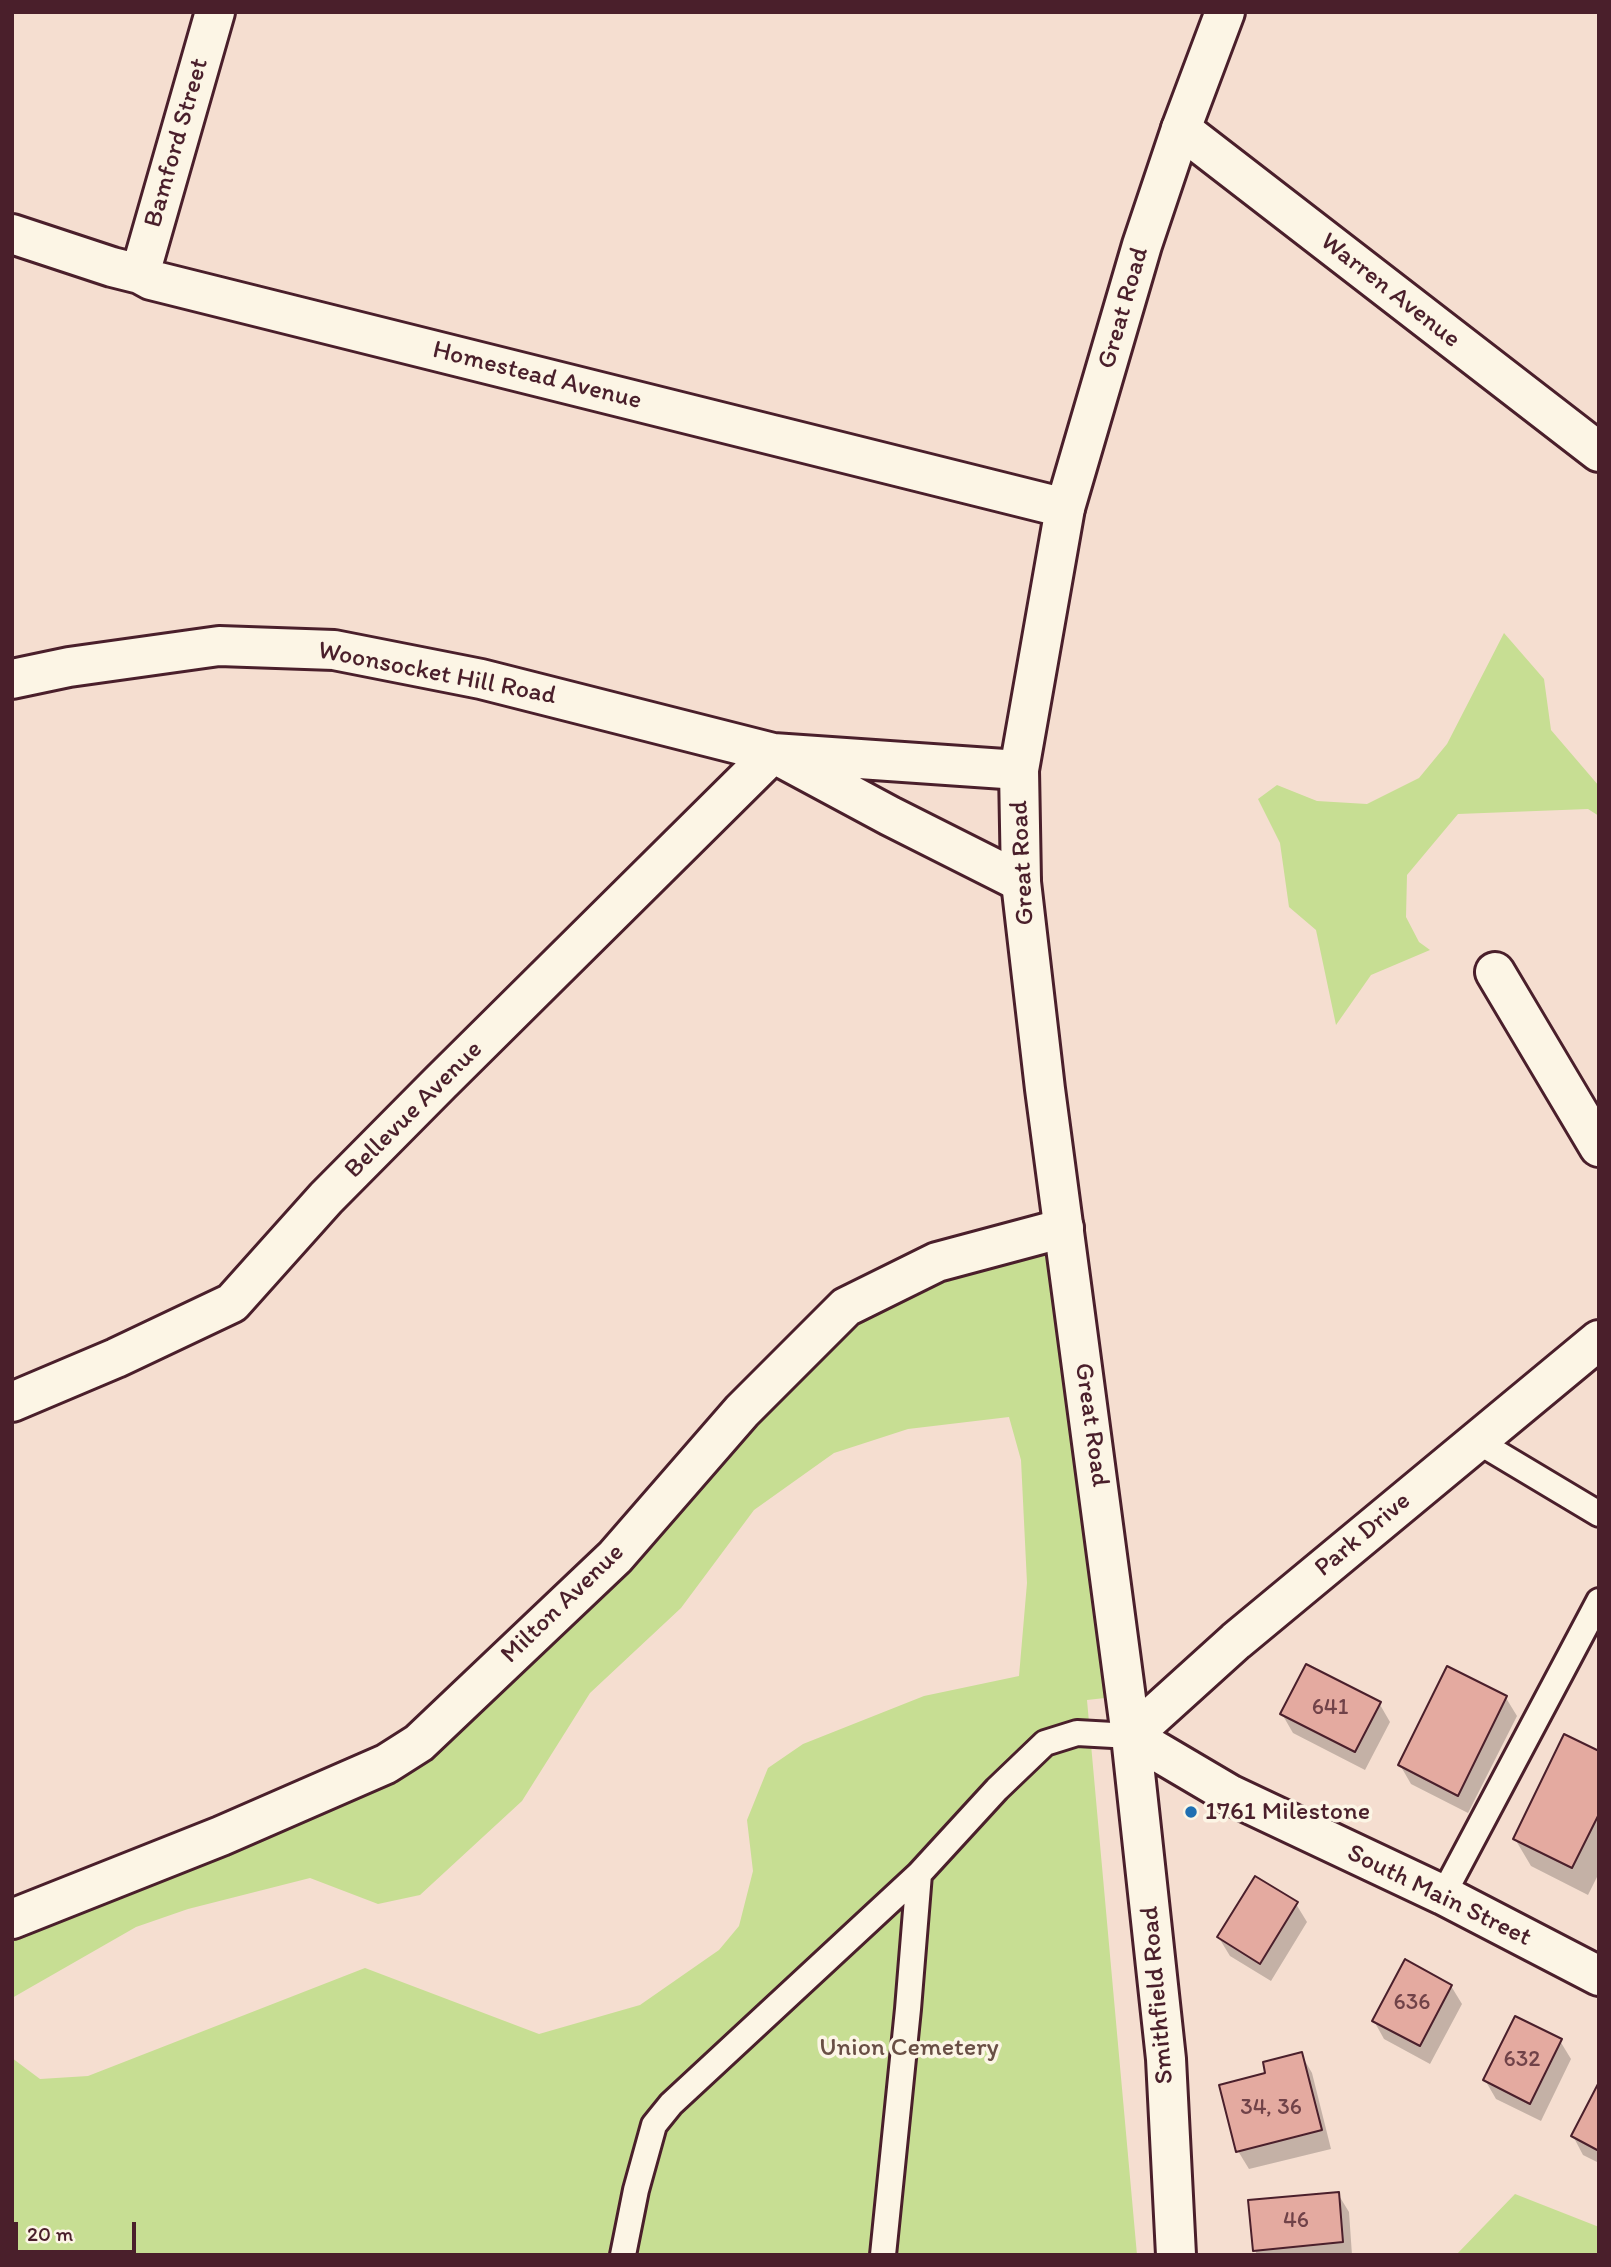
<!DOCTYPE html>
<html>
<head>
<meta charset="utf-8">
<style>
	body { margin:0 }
	#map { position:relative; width:1611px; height:2267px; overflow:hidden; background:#f5ded0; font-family:Itim,sans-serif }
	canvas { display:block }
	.frame { position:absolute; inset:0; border:14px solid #4a1f2b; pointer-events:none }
	.scale { position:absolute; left:14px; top:2222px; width:122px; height:32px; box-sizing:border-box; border:4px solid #4a1f2b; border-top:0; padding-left:9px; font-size:21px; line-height:24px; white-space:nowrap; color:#4a1f2b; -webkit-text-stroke:5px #fcf5e5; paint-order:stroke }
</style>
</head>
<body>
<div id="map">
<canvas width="1611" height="2267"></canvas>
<div class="frame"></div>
<div class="scale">20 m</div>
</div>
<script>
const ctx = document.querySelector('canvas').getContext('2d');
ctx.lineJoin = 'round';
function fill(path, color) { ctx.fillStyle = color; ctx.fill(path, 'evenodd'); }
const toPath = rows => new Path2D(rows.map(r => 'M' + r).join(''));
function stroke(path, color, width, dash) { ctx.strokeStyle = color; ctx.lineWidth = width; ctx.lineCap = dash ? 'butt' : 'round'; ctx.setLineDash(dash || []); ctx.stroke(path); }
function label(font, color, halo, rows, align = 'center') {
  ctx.font = font + ' Itim,sans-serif'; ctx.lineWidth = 7; ctx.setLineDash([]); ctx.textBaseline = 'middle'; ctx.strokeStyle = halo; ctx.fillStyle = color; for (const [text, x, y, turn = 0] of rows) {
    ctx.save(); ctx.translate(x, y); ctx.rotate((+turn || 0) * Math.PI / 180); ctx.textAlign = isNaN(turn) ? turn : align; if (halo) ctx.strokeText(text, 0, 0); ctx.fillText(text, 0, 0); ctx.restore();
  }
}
const green = toPath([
	[1504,633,1544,679,1551,730,1599,786,1599,816,1588,809,1458,814,1407,875,1406,917,1419,942,1430,950,1371,975,1336,1025,1316,930,1289,907,1280,843,1258,799,1277,785,1317,801,1367,804,1419,778,1447,744],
	[1046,1236,1114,1697,1087,1700,1137,2255,12,2255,12,2058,40,2079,88,2076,365,1968,539,2034,640,2005,719,1950,739,1926,753,1871,747,1820,768,1768,803,1744,924,1696,1019,1676,1027,1583,1021,1460,1009,1417,908,1429,834,1453,754,1510,681,1608,590,1693,522,1801,420,1895,378,1904,310,1878,188,1909,136,1927,12,1998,12,1920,417,1746,857,1299],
	[1515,2194,1599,2227,1599,2255,1456,2255]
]);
const shadow = toPath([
	[1506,1698,1517,1716,1468,1813,1411,1784,1400,1765],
	[1379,1703,1390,1722,1365,1770,1293,1733,1282,1714],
	[1599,1753,1599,1873,1588,1895,1531,1866,1515,1839],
	[1296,1904,1307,1922,1271,1981,1230,1956,1219,1938],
	[1451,1986,1462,2004,1430,2064,1384,2039,1374,2021],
	[1560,2041,1571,2059,1541,2121,1496,2099,1485,2080],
	[1301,2054,1312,2073,1331,2149,1249,2169,1238,2151,1267,2074],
	[1599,2086,1599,2163,1583,2155,1573,2136],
	[1338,2194,1349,2212,1352,2255,1257,2255,1255,2250]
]);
const building = toPath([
	[1306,1664,1381,1702,1355,1752,1280,1714,1306,1664],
	[1447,1666,1507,1696,1458,1796,1398,1765,1447,1666],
	[1564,1734,1599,1751,1599,1814,1572,1868,1513,1839,1564,1734],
	[1255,1876,1298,1902,1260,1964,1217,1937,1255,1876],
	[1405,1959,1452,1985,1420,2046,1372,2021,1405,1959],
	[1515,2016,1562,2039,1530,2104,1483,2080,1515,2016],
	[1302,2052,1322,2130,1236,2152,1219,2085,1265,2073,1263,2062,1302,2052],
	[1599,2082,1599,2151,1571,2136,1599,2082],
	[1339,2192,1343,2242,1253,2251,1248,2200,1339,2192]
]);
const lane = toPath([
	[1477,1441,1599,1514],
	[919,1874,997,1789,1045,1743,1077,1733,1131,1736],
	[1443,1895,1599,1601],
	[623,2255,636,2190,654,2125,671,2104,919,1874,908,2009,883,2255]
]);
const street = toPath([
	[1181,129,1599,452],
	[12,234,112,267,140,274,151,280,1065,508],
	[140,274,215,12],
	[12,679,69,667,219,646,334,650,481,679,773,753,1019,770],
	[784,759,890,816,1021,882],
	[1495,972,1599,1147],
	[12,1402,116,1358,232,1303,326,1198,440,1083,773,753],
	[1131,1736,1236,1641,1599,1340],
	[12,1919,221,1836,386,1764,419,1743,615,1557,742,1411,846,1307,937,1262,1064,1228]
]);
const secondary = toPath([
	[1131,1736,1231,1795,1443,1895,1599,1976],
	[1176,2255,1166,2059,1131,1736,1045,1089,1021,882,1019,770,1065,508,1142,245,1181,129,1225,12]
]);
const markers = [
	[1191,1812,7,"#1f6fb2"]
];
const numberNames = [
	["641",1330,1708],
	["636",1412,2003],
	["632",1522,2060],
	["34, 36",1271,2108],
	["46",1296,2221]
];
const streetNames = [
	["Bamford Street",177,143,-74],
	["Warren Avenue",1390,291,38],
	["Great Road",1124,308,-74],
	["Homestead Avenue",537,376,14],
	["Woonsocket Hill Road",437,674,11],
	["Great Road",1023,863,-93],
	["Bellevue Avenue",414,1110,-45],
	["Great Road",1091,1425,82],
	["Park Drive",1363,1535,-40],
	["Milton Avenue",563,1604,-44],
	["South Main Street",1439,1896,26],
	["Smithfield Road",1158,1995,-95]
];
const poiNames = [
	["1761 Milestone",1205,1812]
];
const parkNames = [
	["Union Cemetery",909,2048]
];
fill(green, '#c7de93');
fill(shadow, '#0003');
fill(building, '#e4aaa0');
stroke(building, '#4a1f2b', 2);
stroke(lane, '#4a1f2b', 30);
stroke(street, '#4a1f2b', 44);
stroke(secondary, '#4a1f2b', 44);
stroke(lane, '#fcf5e5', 24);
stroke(street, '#fcf5e5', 38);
stroke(secondary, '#fcf5e5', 38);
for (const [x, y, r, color] of markers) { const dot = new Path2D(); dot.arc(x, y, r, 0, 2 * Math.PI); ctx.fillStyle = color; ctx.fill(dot); stroke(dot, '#fcf5e5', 2.5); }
label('23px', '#704248', null, numberNames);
label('26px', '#4a1f2b', '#fcf5e5', streetNames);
label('26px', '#4a1f2b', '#fcf5e5', poiNames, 'left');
label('26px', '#694f45', '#fcf5e5', parkNames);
</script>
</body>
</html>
